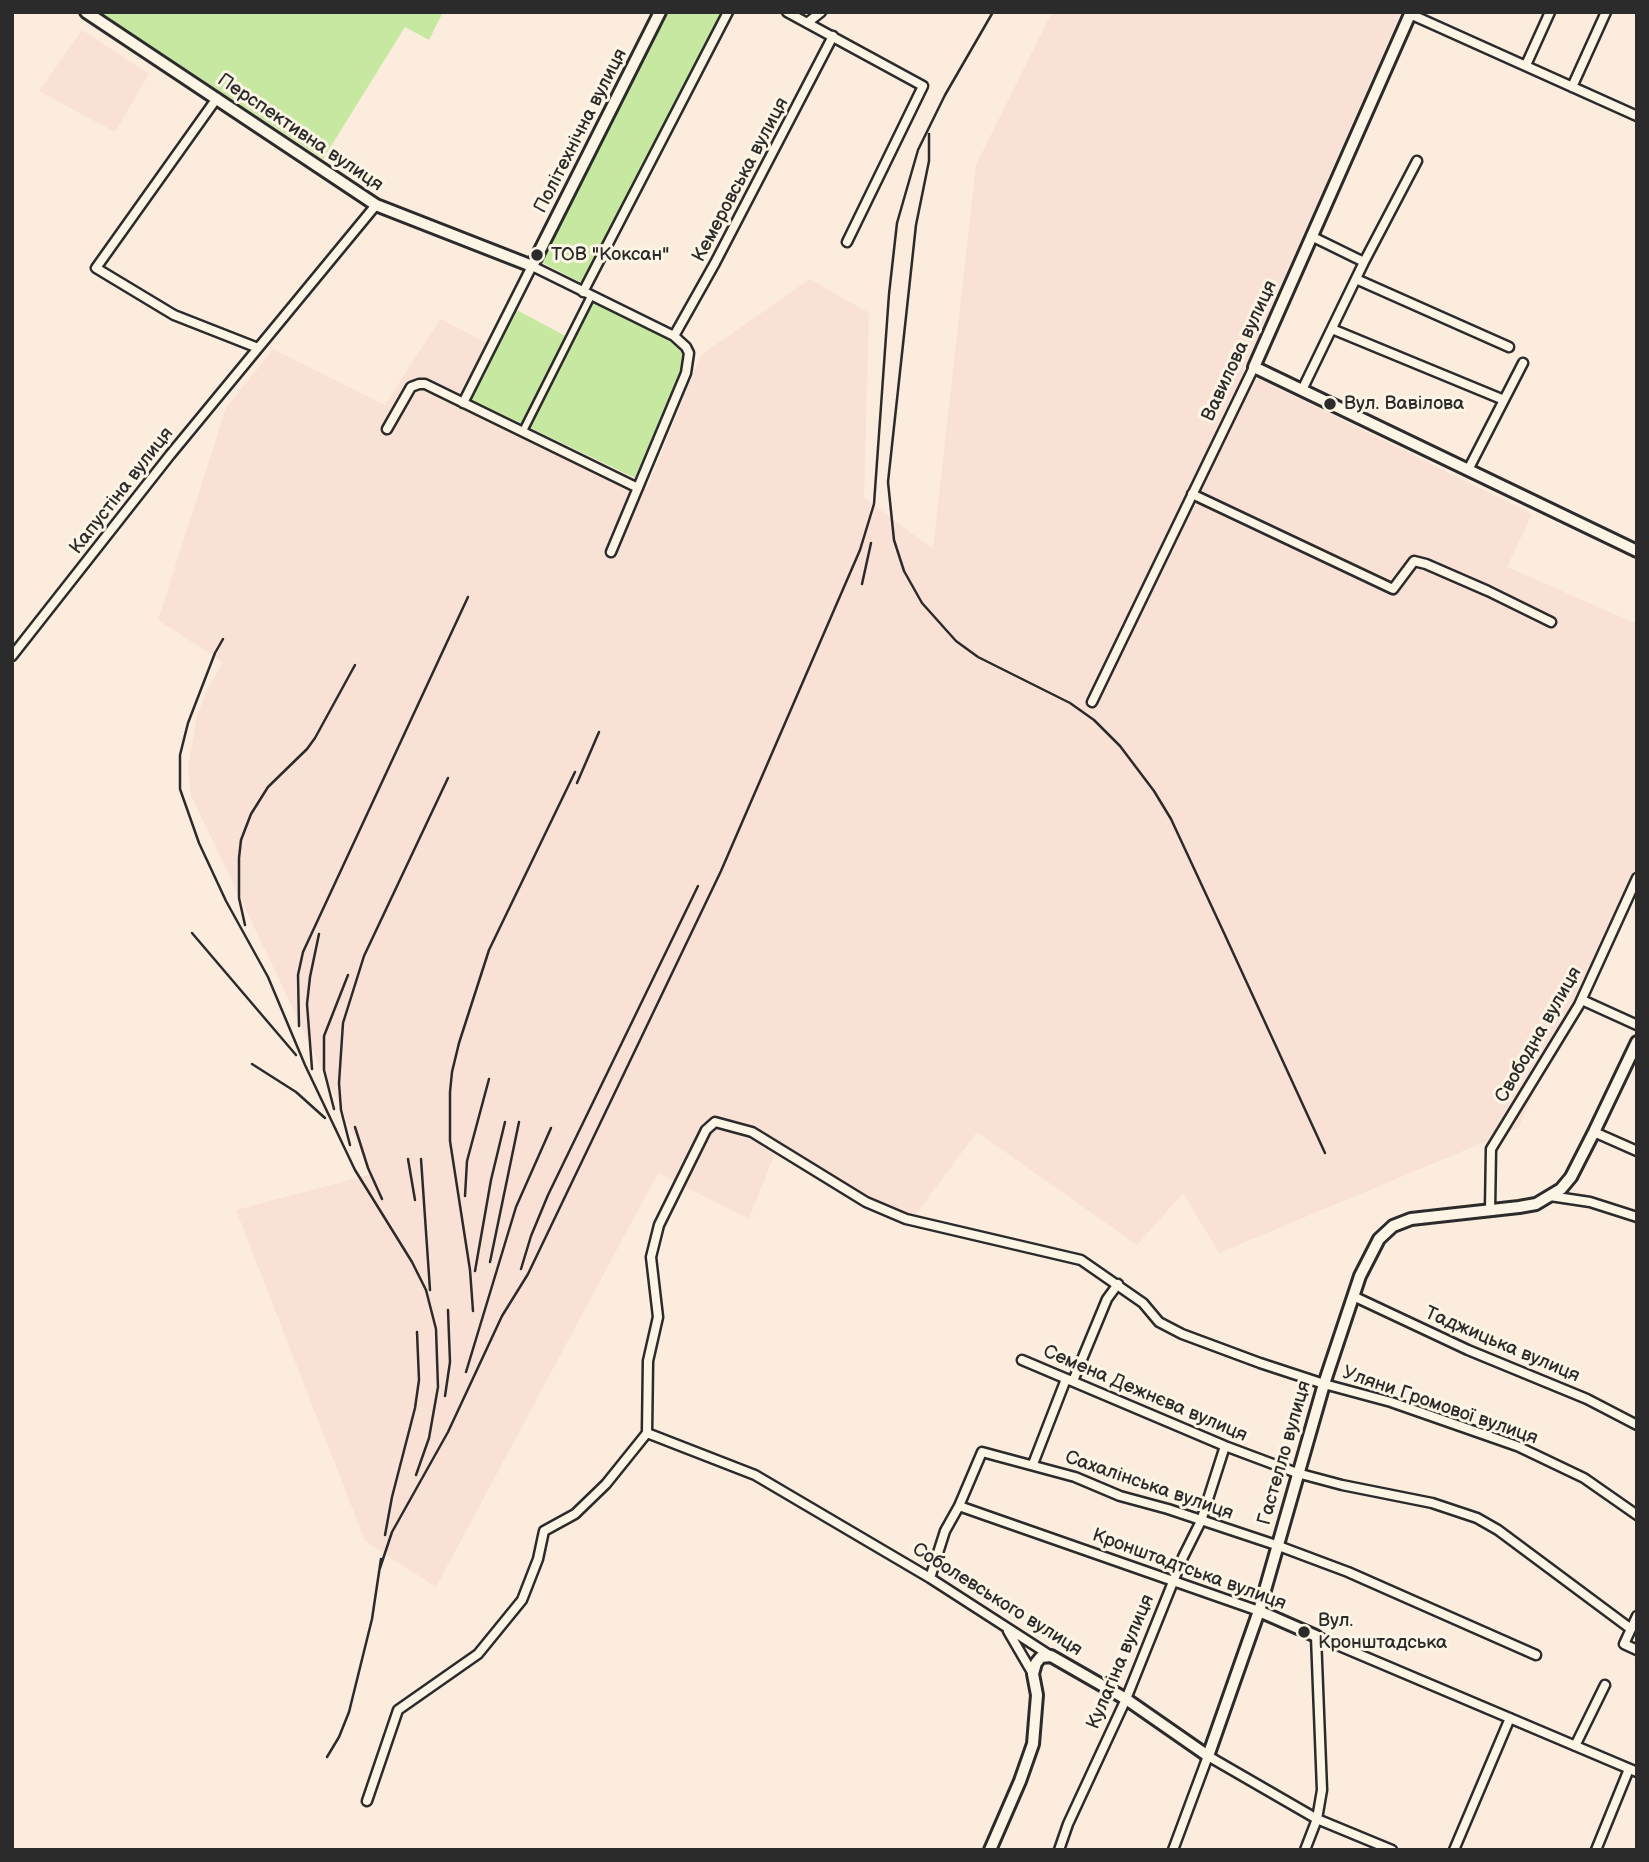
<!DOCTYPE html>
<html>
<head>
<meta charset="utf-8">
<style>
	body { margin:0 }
	#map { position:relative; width:1649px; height:1862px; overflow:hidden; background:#fbecde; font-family:"Balsamiq Sans",sans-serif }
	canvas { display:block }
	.frame { position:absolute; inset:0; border:14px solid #2b2b2b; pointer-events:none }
</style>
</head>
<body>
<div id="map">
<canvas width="1649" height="1862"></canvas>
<div class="frame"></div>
</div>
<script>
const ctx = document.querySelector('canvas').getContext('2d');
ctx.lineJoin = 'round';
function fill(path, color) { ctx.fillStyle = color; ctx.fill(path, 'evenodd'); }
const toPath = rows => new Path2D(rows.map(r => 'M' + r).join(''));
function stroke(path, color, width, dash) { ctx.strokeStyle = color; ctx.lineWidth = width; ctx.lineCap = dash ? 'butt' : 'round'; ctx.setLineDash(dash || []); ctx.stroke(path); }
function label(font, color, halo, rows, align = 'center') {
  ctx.font = font + ' "Balsamiq Sans",sans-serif'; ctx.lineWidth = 6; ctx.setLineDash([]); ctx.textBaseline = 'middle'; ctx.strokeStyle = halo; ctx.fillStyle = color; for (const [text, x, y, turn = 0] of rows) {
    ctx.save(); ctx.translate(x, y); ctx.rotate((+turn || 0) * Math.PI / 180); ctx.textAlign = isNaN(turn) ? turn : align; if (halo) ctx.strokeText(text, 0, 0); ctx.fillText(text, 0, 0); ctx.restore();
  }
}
const built = toPath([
	[1052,12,1401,12,1243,371,1532,514,1507,567,1637,624,1637,714,1635,719,1637,720,1637,876,1518,1128,1219,1253,1183,1193,1137,1245,977,1132,913,1218,906,1219,777,1148,749,1219,658,1173,436,1587,365,1541,236,1210,372,1174,191,795,188,768,197,716,207,690,223,662,158,620,226,408,273,349,385,405,440,319,497,348,470,399,648,486,701,355,810,279,869,313,864,498,933,549,976,165],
	[82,30,149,74,115,132,39,91]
]);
const green = toPath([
	[100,12,443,12,429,40,405,27,323,159],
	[667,12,723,12,582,283,539,261],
	[593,302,672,342,682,353,681,369,635,478,470,399,515,309,573,340]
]);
const pedestrian = toPath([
	[523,431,591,296]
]);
const minor = toPath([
	[787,12,923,86,847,242],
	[1410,14,1637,116],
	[807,23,821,12],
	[1526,65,1550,12],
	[1572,87,1606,12],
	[217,98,96,268,174,315,258,348],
	[1364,262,1417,161],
	[1356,279,1509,347],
	[583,292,728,12],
	[1332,329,1504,400],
	[674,336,715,263,833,36],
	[1302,390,1364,262,1311,236],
	[463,403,532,266,674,336,686,347,689,353,686,373,611,552],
	[387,429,411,387,419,384,425,384,638,488],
	[1468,470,1523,363],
	[1192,494,1393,589,1414,561,1426,564,1488,591,1551,622],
	[12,656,170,455,376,205],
	[1092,702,1254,367],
	[1582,1000,1637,1025],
	[1594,1132,1637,1151],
	[1550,1196,1590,1202,1637,1217],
	[1490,1210,1491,1149,1579,1005,1637,878],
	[1353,1296,1468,1350,1587,1399,1637,1425],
	[1022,1360,1225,1446,1297,1473,1342,1485,1432,1503,1477,1518,1498,1530,1631,1629],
	[1073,1381,1107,1299,1118,1284],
	[647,1433,755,1475,930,1578,1051,1656],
	[1033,1464,1066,1379],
	[959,1506,1259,1611],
	[930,1578,945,1531,959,1506,982,1452,1075,1477,1120,1496,1168,1509,1276,1545,1348,1572,1536,1655],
	[1637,1616,1624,1644,1637,1650],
	[1008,1631,1033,1674],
	[1575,1746,1605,1685],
	[367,1801,398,1710,478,1654,522,1600,538,1559,544,1531,575,1514,606,1484,647,1433,648,1361,658,1317,651,1257,659,1225,706,1130,715,1122,752,1132,866,1202,906,1219,1081,1260,1143,1303,1159,1322,1182,1334,1260,1363,1324,1384,1391,1402,1517,1446,1584,1478,1637,1515],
	[1059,1850,1068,1824,1126,1699,1183,1557,1201,1521,1225,1446],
	[1173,1850,1208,1756,1317,1819,1392,1850],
	[1305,1850,1317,1819,1322,1790,1316,1636,1637,1772],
	[1454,1850,1510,1718],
	[1596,1850,1629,1769]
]);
const tertiary = toPath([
	[86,12,376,205,532,266,660,12],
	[1411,12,1254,367,1637,551],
	[1259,1611,1316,1636],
	[990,1850,1020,1781,1033,1744,1037,1695,1033,1674,1036,1663,1041,1657,1051,1656,1126,1699,1208,1756,1259,1611,1324,1384,1360,1276,1379,1239,1393,1226,1411,1219,1519,1207,1536,1204,1561,1189,1571,1177,1594,1132,1637,1042]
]);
const tram = toPath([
	[851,12,876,12]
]);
const rail = toPath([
	[929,134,929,161,916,225,888,482,894,540,904,571,922,603,956,641,978,657,1070,703,1094,720,1120,746,1154,791,1171,819,1224,933,1325,1153],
	[862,584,871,543],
	[223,639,215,653,188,723,180,755,180,789,199,843,226,901,268,977,305,1065,355,1170,412,1262,426,1290,436,1329,438,1387,429,1438,416,1475],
	[577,783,599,732],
	[245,925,239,898,239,858,241,840,251,814,268,787,307,749,315,738,355,665],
	[192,933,296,1055],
	[299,1026,298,975,303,952,468,597],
	[252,1064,296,1092,325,1118],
	[312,1069,307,1004,310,977,319,934],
	[334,1109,324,1070,324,1036,348,975],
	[355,1127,368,1168,382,1199],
	[350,1145,341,1110,339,1083,343,1023,364,956,448,778],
	[408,1159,415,1200],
	[421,1159,430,1290],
	[465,1196,467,1161,489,1079],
	[490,1262,519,1122],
	[521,1269,531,1236,548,1195,698,886],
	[475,1271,491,1180,505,1122],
	[473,1311,470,1270,450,1141,450,1092,452,1072,459,1043,489,950,575,772],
	[466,1372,516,1207,551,1128],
	[445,1396,450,1362,448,1310],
	[385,1535,392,1497,415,1408,419,1380,417,1332],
	[380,1568,392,1532,448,1432,502,1316,528,1274,721,871,860,550,874,504,889,294,897,223,918,150,945,95,993,12],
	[327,1757,339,1737,349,1712,372,1619,381,1559]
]);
const markers = [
	[537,255,7,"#2b2b2b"],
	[1330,404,7,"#2b2b2b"],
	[1304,1632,7,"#2b2b2b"]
];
const streetNames = [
	["Політехнічна вулиця",581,131,-63],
	["Перспективна вулиця",300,133,34],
	["Кемеровська вулиця",741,180,-62],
	["Вавилова вулиця",1240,351,-65],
	["Капустіна вулиця",122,491,-52],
	["Свободна вулиця",1539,1035,-60],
	["Таджицька вулиця",1502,1345,23],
	["Семена Дежнєва вулиця",1145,1394,23],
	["Уляни Громової вулиця",1440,1406,19],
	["Гастелло вулиця",1285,1453,-74],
	["Сахалінська вулиця",1149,1486,19],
	["Кронштадтська вулиця",1189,1570,20],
	["Соболевського вулиця",997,1600,32],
	["Кулагіна вулиця",1121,1662,-67]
];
const poiNames = [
	["ТОВ \"Коксан\"",551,255],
	["Вул. Вавілова",1344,404],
	["Вул.",1318,1621],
	["Кронштадська",1318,1643]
];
fill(built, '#fae1d6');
fill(green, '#c6e8a1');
stroke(pedestrian, '#2b2b2b', 11);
stroke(minor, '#2b2b2b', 13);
stroke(tertiary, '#2b2b2b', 16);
stroke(pedestrian, '#fcf5e5', 6);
stroke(minor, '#fcf5e5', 8);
stroke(tertiary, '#fcf5e5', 10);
stroke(tram, '#2b2b2b', 2);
stroke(rail, '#2b2b2b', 2.5);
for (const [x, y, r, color] of markers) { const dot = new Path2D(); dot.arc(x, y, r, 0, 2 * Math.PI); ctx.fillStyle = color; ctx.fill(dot); stroke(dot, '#fcf5e5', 2.5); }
label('19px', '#2b2b2b', '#fcf5e5', streetNames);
label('19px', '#2b2b2b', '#fcf5e5', poiNames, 'left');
</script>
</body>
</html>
